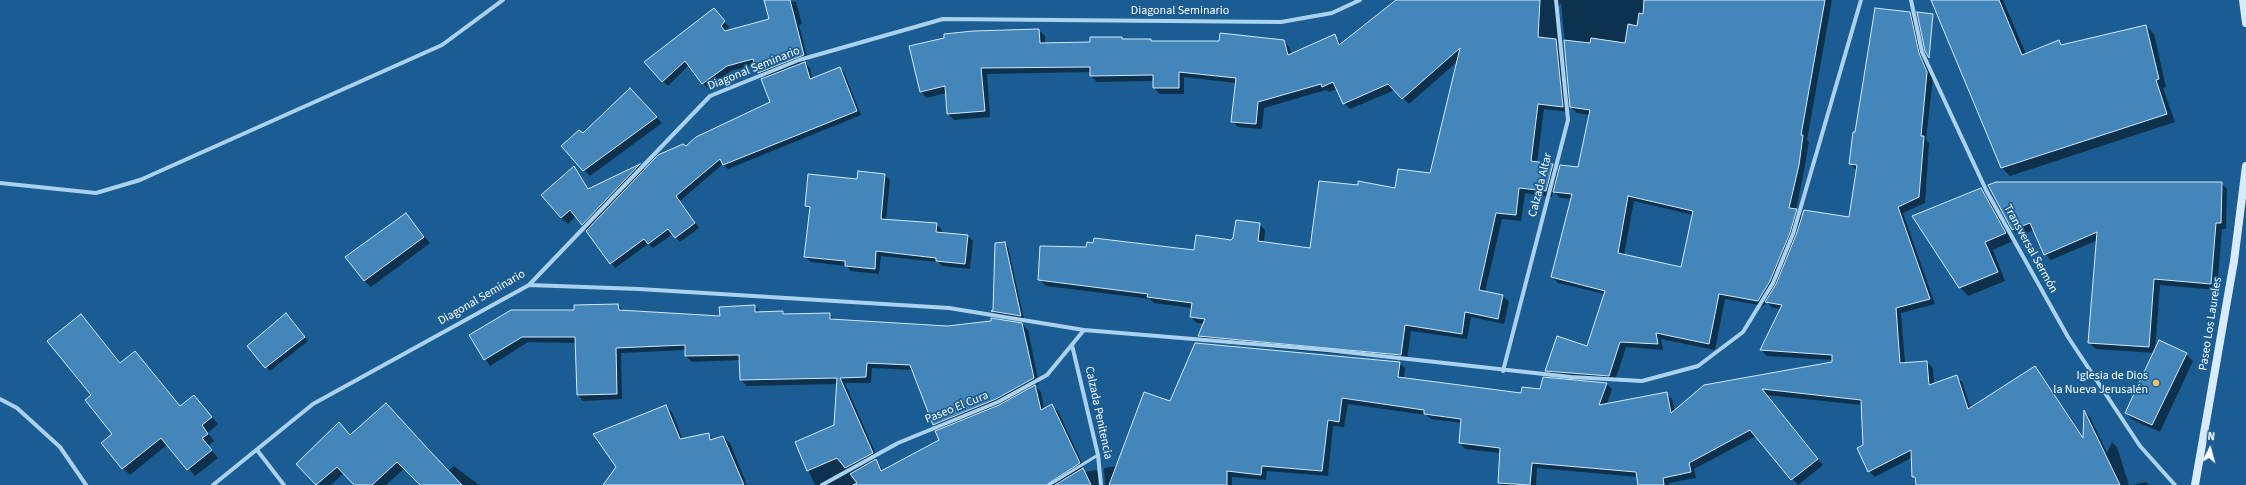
<!DOCTYPE html>
<html>
<head>
<meta charset="utf-8">
<style>
	body { margin:0 }
	#map { position:relative; width:2246px; height:485px; overflow:hidden; background:#1b5d92; font-family:"Source Sans 3",sans-serif }
	canvas { display:block }
	.north { position:absolute; left:2190px; top:429px; width:40px; height:40px; -webkit-text-stroke:3px #1b5d92; paint-order:stroke; rotate:6deg; font-size:11px; font-weight:700; line-height:16px; text-align:center; color:#fff }
	.north::after { content:''; display:block; margin:auto; width:14px; height:18px; background:#fff; clip-path:polygon(50% 0,100% 100%,50% 72%,0 100%) }
</style>
</head>
<body>
<div id="map">
<canvas width="2246" height="485"></canvas>
<div class="north">N</div>
</div>
<script>
const ctx = document.querySelector('canvas').getContext('2d');
ctx.lineJoin = 'round';
function fill(path, color) { ctx.fillStyle = color; ctx.fill(path, 'evenodd'); }
const toPath = rows => new Path2D(rows.map(r => 'M' + r).join(''));
function stroke(path, color, width, dash) { ctx.strokeStyle = color; ctx.lineWidth = width; ctx.lineCap = dash ? 'butt' : 'round'; ctx.setLineDash(dash || []); ctx.stroke(path); }
function label(font, color, halo, rows, align = 'center') {
  ctx.font = font + ' "Source Sans 3",sans-serif'; ctx.lineWidth = 3.5; ctx.setLineDash([]); ctx.textBaseline = 'middle'; ctx.strokeStyle = halo; ctx.fillStyle = color; for (const [text, x, y, turn = 0] of rows) {
    ctx.save(); ctx.translate(x, y); ctx.rotate((+turn || 0) * Math.PI / 180); ctx.textAlign = isNaN(turn) ? turn : align; if (halo) ctx.strokeText(text, 0, 0); ctx.fillText(text, 0, 0); ctx.restore();
  }
}
const shadow = toPath([
	[778,0,796,2,802,24,799,25,808,60,764,77,756,64,731,71,707,88,689,65,668,86,645,62,719,14,729,27,725,31,726,32,770,20],
	[1402,0,1832,0,1807,140,1809,142,1804,171,1796,210,1803,217,1850,218,1857,170,1850,164,1856,133,1909,13,1915,19,1924,60,1933,78,1926,140,1929,143,1925,203,1903,213,1935,304,1901,313,1905,363,1927,362,1933,368,1934,384,1956,377,1962,382,1971,409,2035,368,2084,438,2085,412,2090,417,2107,453,2112,442,2117,447,2129,485,1917,485,1913,476,1913,457,1875,477,1869,471,1864,446,1862,405,1766,395,1823,465,1798,485,1756,436,1694,469,1696,478,1669,483,1669,485,1639,485,1638,477,1537,468,1536,485,1501,485,1499,483,1500,453,1465,449,1460,443,1462,423,1431,419,1426,415,1348,404,1344,427,1333,426,1328,476,1267,471,1266,480,1232,477,1232,485,1105,485,1104,468,1117,466,1170,402,1399,363,1405,368,1404,379,1522,394,1540,390,1606,383,1612,389,1607,404,1667,394,1672,399,1675,411,1833,363,1833,360,1767,356,1761,350,1781,309,1772,308,1767,302,1764,306,1725,299,1715,350,1661,339,1663,350,1626,347,1615,381,1553,376,1547,370,1588,347,1605,294,1558,283,1552,277,1572,199,1560,198,1553,191,1552,197,1525,193,1521,221,1502,219,1485,292,1503,296,1509,302,1504,324,1471,317,1467,339,1411,331,1407,360,1205,342,1199,336,1204,324,1197,323,1191,317,1192,308,1154,303,1150,299,1046,286,1040,280,1195,251,1231,241,1259,224,1265,230,1264,243,1311,249,1396,189,1430,174,1458,61,1409,104,1395,90,1350,109,1344,103,1337,89,1329,92,1326,90,1264,108,1262,129,1238,127,1232,121,1236,83,1184,77,1184,94,1160,94,1154,88,1154,81,1097,82,1091,76,1091,72,987,74,990,117,954,120,948,114,946,93,927,98,921,92,910,47,1039,30,1045,36,1045,44,1091,43,1122,38,1124,40,1150,40,1152,42,1283,41,1289,47,1292,55,1334,35,1342,44],
	[1561,3,1571,107,1577,113,1590,115,1578,168,1559,172,1552,165,1537,163,1544,109,1569,112,1558,7],
	[1634,201,1693,215,1682,268,1624,255],
	[1932,0,2003,0,2026,54,2058,41,2063,45,2146,26,2154,34,2166,87,2163,88,2175,122,2010,176,2002,168],
	[805,63,810,68,812,78,839,68,844,72,861,115,728,169,723,164,680,201,699,228,680,242,673,234,653,248,648,244,615,268,576,216,568,224,561,218,574,168,589,189,640,165,645,170,772,102],
	[630,89,662,123,590,176,584,170,583,134],
	[885,175,890,180,886,220,936,224,942,230,941,233,968,236,973,241,970,269,942,266,938,262,881,256,879,274,851,271,846,266,811,262,805,257,810,210,806,206,858,180],
	[2221,183,2227,189,2226,229,2222,229,2217,290,2160,285,2155,351,2186,354,2193,361,2160,432,2133,420,2126,413,2154,353,2096,349,2089,343,2098,240,2051,260,2045,254,2034,230,2019,236,2013,230,1989,186],
	[1981,189,1989,198,2013,241,1993,250,2005,281,1968,296,1960,287],
	[406,214,430,243,371,287,364,281],
	[1004,243,1008,247,1024,319,996,315,993,312],
	[618,305,624,311,721,317,755,306,760,312,782,312,785,315,829,314,835,320,947,327,1022,324,1028,330,1039,384,1035,386,1041,392,1044,409,1052,406,1058,411,1085,469,1083,470,1085,472,1096,470,1101,476,1102,485,815,485,796,443,835,426,837,384,747,386,741,380,740,360,692,362,686,356,686,350,621,353,622,399,583,401,578,395,576,343,528,342,490,366,470,336,575,311],
	[872,368,913,370,934,424,940,431,940,441,883,470,875,460,878,459,845,383,871,383],
	[81,315,121,363,135,352,181,407,201,403,218,424,208,433,214,441,208,446,218,458,195,476,168,444,130,475,123,468,114,434,92,396],
	[289,318,308,341,270,371,248,346],
	[665,406,672,412,683,440,708,434,714,440,723,437,730,443,747,485,605,485],
	[350,436,427,448,386,485,356,485,344,473,331,485,318,485,297,464],
	[454,466,479,485,433,485],
	[2146,482,2149,485,2132,485]
]);
const building = toPath([
	[764,0,790,0,804,55,758,73,753,59,727,66,702,84,685,61,662,82,644,62,714,8,725,21,721,26,725,31,769,19,764,0],
	[1396,0,1540,0,1538,37,1556,39,1563,107,1538,104,1531,161,1553,164,1546,191,1519,188,1516,215,1496,213,1479,290,1503,295,1498,319,1465,312,1462,334,1405,325,1401,355,1198,336,1205,319,1190,317,1192,303,1147,297,1148,294,1038,280,1040,246,1086,247,1087,242,1093,243,1094,238,1194,250,1196,235,1231,240,1233,238,1236,220,1260,223,1258,241,1310,248,1319,181,1358,185,1358,181,1395,188,1398,169,1430,173,1460,48,1402,99,1388,84,1343,104,1333,82,1322,87,1321,84,1258,102,1256,124,1231,122,1236,78,1179,72,1179,88,1153,88,1153,75,1090,76,1090,67,981,68,985,111,947,114,945,86,920,92,909,46,944,38,944,34,973,31,1039,29,1040,43,1090,42,1090,37,1122,37,1122,39,1151,39,1151,41,1219,41,1220,33,1284,40,1288,55,1335,34,1339,45,1396,0],
	[1644,0,1825,0,1801,135,1803,135,1799,165,1789,208,1797,209,1790,233,1770,281,1758,301,1719,294,1709,344,1656,333,1658,344,1620,342,1609,376,1545,371,1557,336,1587,346,1605,291,1551,277,1572,194,1553,192,1560,165,1578,167,1590,110,1570,107,1564,40,1590,43,1591,38,1625,43,1628,24,1637,26,1639,13,1643,14,1644,0],
	[1628,196,1693,211,1681,267,1618,253,1628,196],
	[1931,0,1999,0,2022,55,2059,40,2061,45,2146,25,2159,79,2156,80,2167,114,2001,168,1931,0],
	[1875,8,1910,12,1919,53,1927,72,1921,136,1924,136,1919,197,1898,207,1930,299,1896,308,1900,363,1927,361,1929,385,1957,375,1968,409,2035,366,2083,438,2084,410,2120,485,1916,485,1915,477,1912,477,1911,450,1868,472,1857,448,1863,445,1861,400,1762,389,1818,459,1791,480,1750,430,1689,463,1691,472,1663,478,1664,485,1638,485,1636,472,1532,463,1530,485,1498,483,1500,448,1459,443,1461,419,1424,414,1424,410,1342,398,1339,422,1328,420,1322,471,1262,466,1261,475,1227,471,1227,485,1109,485,1144,392,1170,401,1195,343,1400,362,1398,377,1521,393,1522,387,1540,389,1543,377,1607,383,1599,405,1667,392,1671,413,1704,385,1832,362,1832,355,1760,350,1782,305,1765,302,1776,284,1796,235,1804,210,1849,217,1857,165,1849,164,1853,132,1855,132,1875,8],
	[1917,12,1933,14,1929,58,1925,51,1917,12],
	[805,62,810,79,840,67,857,111,723,165,720,159,676,196,695,223,675,238,668,229,648,244,644,239,610,264,586,231,658,155,683,144,686,146,696,137,770,102,761,79,805,62],
	[630,88,657,117,583,171,561,146,579,130,583,133,630,88],
	[640,164,582,225,570,210,561,218,541,195,574,166,588,189,640,164],
	[858,171,885,174,881,219,937,223,936,232,968,235,965,264,936,261,936,258,876,251,875,269,845,266,845,261,804,257,810,207,805,206,808,174,857,179,858,171],
	[1996,182,2222,182,2221,223,2216,223,2211,284,2154,279,2149,347,2088,343,2097,232,2044,255,2030,223,2012,230,1988,185,1996,182],
	[1981,188,2006,233,1985,242,1998,272,1959,288,1912,216,1981,188],
	[406,213,424,237,364,281,345,257,406,213],
	[1005,242,1021,316,991,311,993,310,995,243,1005,242],
	[618,304,619,310,720,316,719,307,755,305,755,312,783,311,783,314,830,313,830,319,947,326,991,321,991,318,1022,323,1034,378,996,399,933,425,910,365,867,363,866,377,840,378,873,453,845,468,837,458,807,471,795,442,834,425,837,378,740,380,739,355,685,356,685,345,616,348,617,394,577,395,575,337,522,337,484,360,469,335,511,310,574,310,574,305,618,304],
	[286,313,305,337,265,368,247,346,286,313],
	[81,314,120,363,135,351,180,406,194,395,212,417,202,425,208,434,202,438,212,450,187,470,161,438,122,469,101,443,112,434,85,400,91,395,47,341,81,314],
	[2159,340,2187,353,2152,425,2125,413,2159,340],
	[1035,385,1041,410,1052,404,1080,463,1046,485,853,485,857,483,850,474,876,459,881,471,939,440,935,431,999,405,1035,385],
	[386,403,428,449,462,485,420,485,397,462,372,485,354,485,337,467,316,485,296,464,339,422,350,435,386,403],
	[666,405,680,439,709,433,710,440,723,436,744,485,603,485,616,467,593,434,666,405],
	[1083,468,1091,485,1055,485,1083,468]
]);
const lane = toPath([
	[1049,485,1098,455]
]);
const street = toPath([
	[1911,0,1922,52,1987,192,2068,337,2140,446,2175,485],
	[0,183,96,193,140,180,442,45,503,0],
	[529,285,639,289,949,308,1084,330,1327,350,1571,377,1642,381,1698,366,1743,332,1773,283,1793,234,1861,0],
	[1072,345,1098,455,1101,485],
	[1503,371,1568,120,1556,0],
	[0,399,17,408,60,447,86,485],
	[257,450,284,485],
	[213,485,313,404,529,285,710,96,799,60,943,19,1281,22,1332,13,1360,0],
	[822,485,898,443,998,402,1047,375,1084,330]
]);
const secondary = toPath([
	[2243,0,2246,23],
	[2195,485,2234,261,2246,166]
]);
const markers = [
	[2156,383,4,"#ffc168"]
];
const streetNames = [
	["Diagonal Seminario",1180,11],
	["Diagonal Seminario",754,69,-22],
	["Calzada Altar",1541,185,-76],
	["Transversal Sermón",2030,249,61],
	["Diagonal Seminario",482,298,-30],
	["Paseo Los Laureles",2211,324,-81],
	["Paseo El Cura",957,408,-22],
	["Calzada Penitencia",1098,413,78]
];
const poiNames = [
	["Iglesia de Dios",2148,376],
	["la Nueva Jerusalén",2148,390]
];
fill(shadow, '#0007');
fill(building, '#4486b9');
stroke(building, '#d1e9fb', 1);
stroke(lane, '#aad2ef', 3);
stroke(street, '#aad2ef', 4);
stroke(secondary, '#d8ebfa', 8);
for (const [x, y, r, color] of markers) { const dot = new Path2D(); dot.arc(x, y, r, 0, 2 * Math.PI); ctx.fillStyle = color; ctx.fill(dot); stroke(dot, '#1b5d92', 1.5); }
label('12px', '#fff', '#1b5d92', streetNames);
label('12px', '#fff', '#1b5d92', poiNames, 'right');
</script>
</body>
</html>
